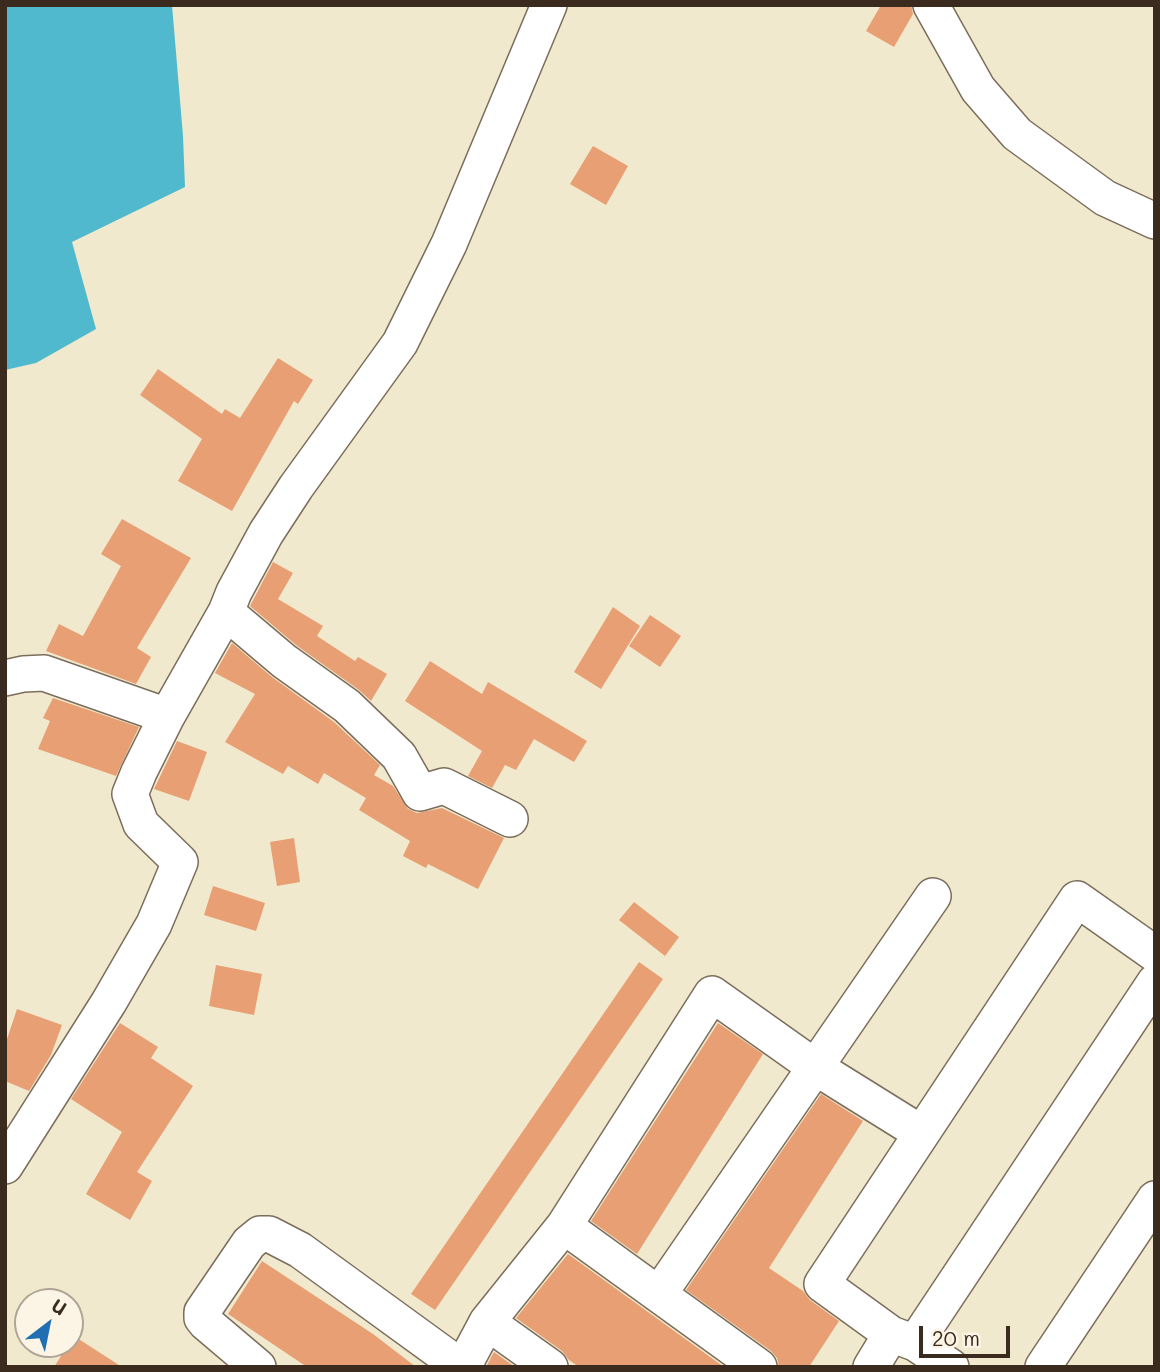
<!DOCTYPE html>
<html>
<head>
<meta charset="utf-8">
<style>
	body { margin:0 }
	#map { position:relative; width:1160px; height:1372px; overflow:hidden; background:#f1e9ce; font-family:Mali,sans-serif }
	canvas { display:block }
	.frame { position:absolute; inset:0; border:7px solid #3b2a1e; pointer-events:none }
	.north { position:absolute; left:14px; top:1288px; width:70px; height:70px; box-sizing:border-box; background:#fcf5e5; border:2px solid #afa495; border-radius:50%; rotate:32deg; font-size:19px; font-weight:700; line-height:28px; text-align:center; color:#3b2a1e }
	.north::after { content:''; display:block; margin:auto; width:24px; height:32px; background:#1f6fb2; clip-path:polygon(50% 0,100% 100%,50% 72%,0 100%) }
	.scale { position:absolute; left:919px; top:1326px; width:91px; height:32px; box-sizing:border-box; border:4px solid #3b2a1e; border-top:0; padding-left:9px; font-size:21px; line-height:24px; white-space:nowrap; color:#3b2a1e; -webkit-text-stroke:5px #fcf5e5; paint-order:stroke }
</style>
</head>
<body>
<div id="map">
<canvas width="1160" height="1372"></canvas>
<div class="frame"></div>
<div class="north">U</div>
<div class="scale">20 m</div>
</div>
<script>
const ctx = document.querySelector('canvas').getContext('2d');
ctx.lineJoin = 'round';
function fill(path, color) { ctx.fillStyle = color; ctx.fill(path, 'evenodd'); }
const toPath = rows => new Path2D(rows.map(r => 'M' + r).join(''));
function stroke(path, color, width, dash) { ctx.strokeStyle = color; ctx.lineWidth = width; ctx.lineCap = dash ? 'butt' : 'round'; ctx.setLineDash(dash || []); ctx.stroke(path); }
const water = toPath([
	[5,5,172,5,183,136,185,187,72,242,96,329,36,363,5,370]
]);
const building = toPath([
	[881,5,911,5,913,14,894,47,866,31],
	[593,146,628,166,606,205,570,184],
	[278,358,313,380,298,404,294,401,232,511,178,481,202,439,140,395,158,369,222,414,225,409,240,418],
	[122,519,191,558,137,648,151,657,136,684,46,651,59,624,83,636,121,566,101,554],
	[273,562,293,573,278,599,323,626,317,636,355,661,358,657,387,674,371,701,359,690,296,645,250,606],
	[613,607,640,626,601,689,574,672],
	[650,615,681,636,660,667,629,646],
	[232,643,272,677,334,722,380,765,374,775,393,786,408,809,417,813,442,808,504,838,478,889,428,864,426,868,403,856,410,841,359,810,366,798,324,773,318,784,288,766,283,774,225,742,255,694,215,673],
	[430,661,482,694,488,682,587,741,574,762,534,739,516,770,505,765,492,788,468,776,482,751,405,701],
	[53,698,139,727,116,776,38,749,50,721,43,718],
	[177,741,207,752,189,801,154,789],
	[294,838,300,882,277,886,270,842],
	[213,886,265,903,256,931,204,915],
	[634,902,679,937,665,956,619,920],
	[639,962,663,979,435,1310,411,1294],
	[216,965,262,974,254,1015,209,1006],
	[17,1009,62,1025,51,1055,29,1091,5,1081,5,1045],
	[120,1023,158,1047,151,1058,193,1086,137,1172,152,1181,130,1220,86,1194,122,1132,71,1099],
	[718,1023,763,1054,637,1254,591,1221],
	[821,1094,863,1121,769,1268,803,1291,810,1300,839,1321,809,1367,779,1367,777,1358,771,1351,686,1290],
	[568,1254,724,1367,579,1367,569,1360,562,1351,516,1318],
	[262,1261,373,1334,416,1367,307,1367,228,1314],
	[74,1336,122,1367,54,1367],
	[494,1352,515,1367,486,1367]
]);
const minor = toPath([
	[931,5,978,89,1017,134,1105,198,1155,221],
	[226,612,284,661,347,706,399,756,420,793,444,786,510,819],
	[5,678,23,674,44,673,167,716],
	[5,1166,109,1002,154,924,180,862,141,824,130,794,139,772,167,716,226,612,234,592,266,533,296,487,400,343,449,244,549,5],
	[564,1226,759,1367],
	[659,1294,933,896],
	[487,1322,550,1367],
	[915,1343,1155,982],
	[258,1367,206,1323,202,1318,202,1312,249,1243,260,1234,269,1234,300,1250,461,1367],
	[463,1367,487,1322,564,1226,712,994,815,1067,921,1133],
	[871,1367,891,1334],
	[951,1367,915,1343,891,1334,822,1284,1077,899,1155,954],
	[1043,1367,1155,1199]
]);
fill(water, '#50b9cd');
fill(building, '#e89f73');
stroke(minor, '#7b6d5c', 38);
stroke(minor, '#fff', 35);
</script>
</body>
</html>
